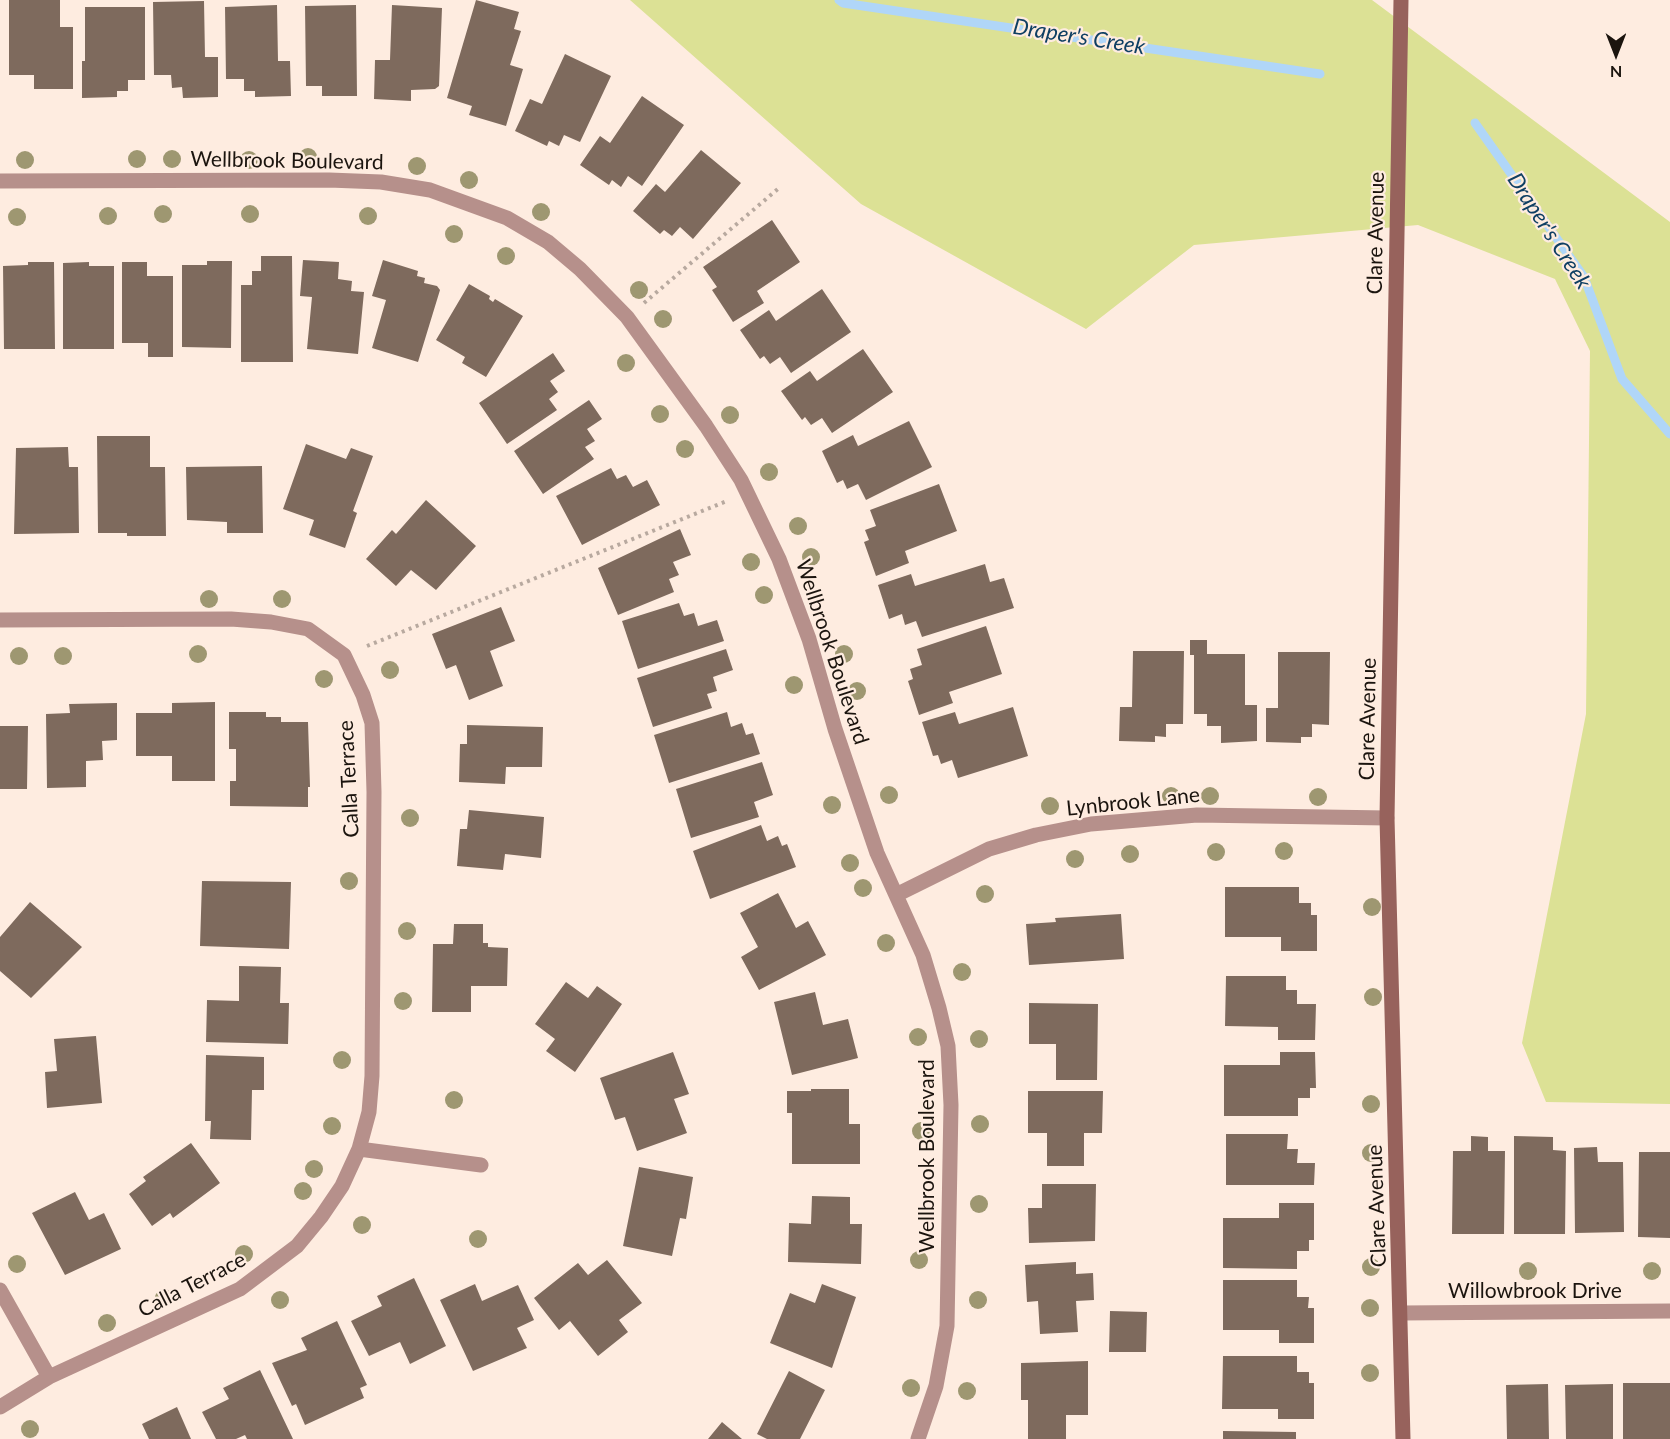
<!DOCTYPE html>
<html>
<head>
<meta charset="utf-8">
<style>
	body { margin:0 }
	#map { position:relative; width:1670px; height:1439px; overflow:hidden; background:#feece0; font-family:Lato,sans-serif }
	canvas { display:block }
	.north { position:absolute; left:1586px; top:24px; width:60px; height:60px; -webkit-text-stroke:4px #feece0; paint-order:stroke; rotate:180deg; font-size:16px; font-weight:700; line-height:24px; text-align:center; color:#1b140e }
	.north::after { content:''; display:block; margin:auto; width:21px; height:27px; background:#1b140e; clip-path:polygon(50% 0,100% 100%,50% 72%,0 100%) }
</style>
</head>
<body>
<div id="map">
<canvas width="1670" height="1439"></canvas>
<div class="north">N</div>
</div>
<script>
const ctx = document.querySelector('canvas').getContext('2d');
ctx.lineJoin = 'round';
function fill(path, color) { ctx.fillStyle = color; ctx.fill(path, 'evenodd'); }
const toPath = rows => new Path2D(rows.map(r => 'M' + r).join(''));
function stroke(path, color, width, dash) { ctx.strokeStyle = color; ctx.lineWidth = width; ctx.lineCap = dash ? 'butt' : 'round'; ctx.setLineDash(dash || []); ctx.stroke(path); }
function label(font, color, halo, rows, align = 'center') {
  ctx.font = font + ' Lato,sans-serif'; ctx.lineWidth = 4.5; ctx.setLineDash([]); ctx.textBaseline = 'middle'; ctx.strokeStyle = halo; ctx.fillStyle = color; for (const [text, x, y, turn = 0] of rows) {
    ctx.save(); ctx.translate(x, y); ctx.rotate((+turn || 0) * Math.PI / 180); ctx.textAlign = isNaN(turn) ? turn : align; if (halo) ctx.strokeText(text, 0, 0); ctx.fillText(text, 0, 0); ctx.restore();
  }
}
const green = toPath([
	[630,0,1372,0,1670,222,1670,1104,1546,1102,1522,1043,1586,714,1590,351,1555,279,1418,225,1194,245,1086,329,861,204]
]);
const stream = toPath([
	[839,0,843,3,1320,74],
	[1475,123,1584,277,1622,379,1670,434]
]);
const building = toPath([
	[9,0,60,0,60,27,73,27,73,89,34,89,34,75,9,75],
	[476,0,519,12,514,29,521,31,510,65,523,69,506,126,469,115,472,106,447,98],
	[204,1,205,57,218,57,218,97,183,98,182,87,172,88,171,75,154,75,153,2],
	[277,5,278,61,290,61,291,96,255,97,255,91,244,91,244,79,226,79,225,7],
	[356,5,357,96,322,96,322,86,306,86,305,6],
	[392,5,442,8,439,86,435,89,411,90,411,101,374,99,375,60,390,60],
	[85,7,145,7,145,80,128,80,128,91,117,91,117,97,82,98,82,61,85,61],
	[565,54,611,76,580,142,564,135,559,146,549,141,547,146,515,131,530,99,542,104],
	[642,96,684,125,642,186,628,176,621,187,612,180,609,185,580,165,600,136,610,143],
	[701,150,741,183,693,239,680,227,672,236,664,230,660,234,633,211,656,184,665,192],
	[772,220,800,262,757,291,764,303,733,322,712,290,717,287,703,267],
	[261,256,292,256,293,362,241,362,241,285,252,285,252,271,261,271],
	[303,260,339,262,338,279,352,281,351,291,364,292,358,354,307,349,312,297,300,296],
	[383,260,418,271,417,276,425,278,424,283,437,286,440,290,418,362,372,348,386,300,372,296],
	[207,261,232,261,231,348,182,347,182,265,207,265],
	[28,262,54,262,55,349,4,349,3,266,28,265],
	[89,262,89,266,114,266,114,349,63,349,63,263],
	[122,262,147,262,147,276,173,276,173,357,148,357,148,343,122,343],
	[469,284,490,296,489,299,493,302,495,299,523,316,486,377,462,363,465,357,436,340],
	[822,289,851,332,791,373,780,357,770,364,764,356,760,359,740,330,769,310,776,321],
	[863,349,893,392,832,433,822,418,811,425,805,417,802,420,781,391,810,371,817,381],
	[553,353,565,371,550,381,558,392,549,399,557,410,507,444,479,403],
	[589,400,602,419,587,429,595,441,585,447,594,459,543,494,514,451],
	[909,421,932,467,866,500,858,484,847,489,843,480,837,483,822,451,853,435,858,446],
	[97,436,150,436,150,467,165,467,166,536,127,536,127,533,98,533],
	[306,444,346,459,351,448,373,456,353,511,357,513,345,548,309,535,314,520,283,509],
	[68,447,69,467,78,467,79,533,14,534,16,448],
	[262,466,263,533,227,533,227,522,187,520,186,467],
	[611,468,617,479,626,475,633,487,647,480,660,505,582,545,556,496],
	[939,484,957,531,905,551,909,563,876,576,864,542,869,540,865,530,876,526,870,510],
	[426,500,476,546,436,590,411,570,396,586,366,559,392,530,396,534],
	[680,529,691,555,673,562,679,575,669,579,674,592,618,615,598,568],
	[985,564,990,582,1004,578,1014,608,922,637,916,621,905,625,902,614,889,619,878,585,911,574,915,586],
	[679,603,684,616,694,613,698,626,717,620,724,641,638,669,622,621],
	[501,607,515,641,490,651,503,686,469,700,456,665,446,669,432,634],
	[986,626,1002,674,949,692,953,703,919,715,908,681,913,679,910,669,922,665,917,649],
	[1190,640,1207,640,1207,654,1245,654,1245,705,1257,705,1257,741,1221,743,1221,726,1207,726,1207,714,1194,714,1194,655,1190,655],
	[726,649,733,670,713,677,717,691,707,694,712,708,653,727,637,678],
	[1133,651,1184,651,1183,724,1166,724,1166,737,1155,736,1155,742,1119,741,1120,707,1132,707],
	[1278,652,1330,652,1329,725,1312,724,1312,737,1301,737,1301,743,1266,742,1266,708,1278,708],
	[215,702,215,781,172,781,172,756,136,756,136,713,172,713,172,703],
	[117,703,117,740,102,741,103,760,86,761,86,787,47,788,46,714,70,713,69,704],
	[1013,707,1028,756,958,778,952,760,941,764,938,755,933,756,922,722,955,712,959,724],
	[229,712,266,712,266,717,281,717,281,722,308,722,310,787,308,787,308,807,230,806,230,781,236,781,236,749,229,749],
	[727,712,731,727,742,723,746,735,753,733,760,754,669,783,654,735],
	[467,725,543,727,542,767,506,767,505,784,459,782,460,744,467,744],
	[0,726,28,726,27,789,0,789],
	[762,762,773,795,754,802,759,817,691,838,676,789],
	[469,810,544,817,541,858,505,854,503,870,457,866,460,829,467,829],
	[761,825,767,841,778,836,782,846,787,844,796,867,710,899,693,851],
	[202,881,291,882,289,949,200,946],
	[1225,887,1299,887,1299,903,1311,903,1311,915,1317,915,1317,951,1281,951,1281,937,1225,937],
	[778,893,796,928,808,921,826,955,759,990,741,957,758,947,740,913],
	[30,902,82,947,31,998,0,971,0,937],
	[1121,914,1124,959,1029,965,1026,924,1056,922,1055,918],
	[454,924,483,924,483,943,488,943,488,947,508,948,507,986,471,986,471,1012,432,1012,433,944,453,944],
	[239,966,281,967,280,1003,289,1003,288,1044,206,1042,207,1000,239,1001],
	[1226,976,1286,976,1286,990,1297,990,1297,1004,1316,1004,1315,1040,1278,1040,1278,1027,1225,1026],
	[566,982,588,998,597,986,622,1004,575,1072,546,1051,555,1039,535,1024],
	[815,992,823,1025,848,1019,858,1058,792,1075,774,1002],
	[1029,1003,1098,1004,1097,1080,1056,1080,1056,1044,1029,1044],
	[96,1036,102,1103,47,1108,45,1072,57,1071,54,1039],
	[673,1052,689,1094,674,1099,687,1133,637,1151,625,1117,615,1120,600,1078],
	[1280,1052,1315,1052,1316,1088,1310,1088,1310,1098,1298,1098,1298,1116,1224,1116,1224,1065,1280,1065],
	[206,1055,264,1057,264,1090,252,1090,251,1140,210,1139,211,1121,205,1121],
	[811,1089,849,1089,849,1124,860,1124,860,1164,792,1164,792,1113,787,1113,787,1091,811,1091],
	[1028,1091,1103,1091,1102,1133,1084,1133,1084,1166,1047,1166,1047,1133,1028,1133],
	[1226,1134,1288,1134,1287,1149,1298,1149,1297,1163,1315,1163,1314,1185,1226,1185],
	[1471,1136,1488,1137,1488,1151,1505,1151,1504,1234,1452,1234,1453,1151,1471,1151],
	[1514,1136,1553,1137,1553,1150,1566,1151,1565,1234,1514,1234],
	[191,1143,220,1183,173,1218,170,1213,152,1226,129,1194,146,1181,143,1177],
	[1597,1147,1598,1162,1623,1162,1624,1232,1575,1233,1574,1148],
	[1639,1152,1670,1152,1670,1238,1638,1237],
	[639,1167,693,1177,686,1219,680,1218,672,1256,623,1246],
	[1042,1184,1096,1184,1095,1241,1029,1243,1028,1208,1042,1208],
	[75,1192,89,1220,104,1213,121,1249,65,1275,32,1213],
	[812,1196,850,1197,850,1224,862,1224,861,1264,788,1262,789,1223,811,1224],
	[1279,1203,1314,1203,1314,1240,1309,1240,1309,1251,1297,1251,1297,1269,1223,1268,1223,1218,1279,1218],
	[607,1260,642,1303,619,1320,628,1332,598,1356,570,1321,559,1330,534,1298,578,1263,588,1275],
	[1076,1262,1076,1274,1093,1273,1094,1300,1076,1301,1078,1332,1040,1334,1038,1301,1027,1302,1025,1265],
	[414,1278,446,1346,410,1364,400,1342,369,1356,351,1321,382,1306,377,1296],
	[1223,1280,1297,1280,1297,1297,1309,1297,1308,1308,1314,1308,1314,1343,1279,1343,1279,1330,1223,1330],
	[475,1284,482,1301,518,1285,534,1320,517,1328,527,1348,473,1371,440,1300],
	[822,1284,856,1297,832,1368,770,1343,790,1293,815,1303],
	[1110,1311,1147,1312,1146,1352,1109,1352],
	[337,1321,367,1385,360,1388,364,1398,305,1425,296,1404,292,1406,272,1363,307,1350,301,1338],
	[1223,1356,1297,1356,1297,1372,1309,1372,1309,1383,1314,1383,1314,1419,1278,1419,1278,1409,1222,1409],
	[1088,1361,1088,1415,1066,1415,1066,1439,1028,1439,1028,1400,1021,1400,1021,1363],
	[260,1370,293,1439,247,1439,245,1435,236,1439,216,1439,202,1412,229,1399,223,1388],
	[789,1371,825,1390,800,1439,767,1439,757,1434],
	[1623,1383,1670,1383,1670,1439,1623,1439],
	[1548,1384,1549,1439,1507,1439,1506,1385],
	[1613,1384,1613,1439,1566,1439,1565,1385],
	[177,1407,191,1439,149,1439,142,1424],
	[722,1422,742,1439,708,1439],
	[1223,1431,1296,1432,1296,1439,1223,1439]
]);
const path = toPath([
	[644,303,779,188],
	[367,646,727,501]
]);
const street = toPath([
	[0,181,329,180,381,182,430,190,507,218,548,242,580,269,627,317,706,426,741,480,779,559,809,639,835,729,877,853,923,955,939,1008,948,1046,951,1105,947,1326,936,1386,918,1439],
	[0,620,231,619,271,622,308,629,344,655,363,695,372,723,374,792,372,1076,369,1112,359,1149,342,1186,321,1217,297,1246,240,1289,49,1377,0,1407],
	[896,895,989,849,1036,835,1091,824,1197,815,1387,818],
	[359,1149,481,1165],
	[0,1290,49,1377],
	[1401,1313,1670,1311]
]);
const secondary = toPath([
	[1401,0,1387,818,1403,1439]
]);
const trees = [
	[308,157],
	[137,159],
	[172,159],
	[25,160],
	[249,160],
	[417,166],
	[469,180],
	[541,212],
	[163,214],
	[250,214],
	[108,216],
	[368,216],
	[17,217],
	[454,234],
	[506,256],
	[639,290],
	[663,319],
	[626,363],
	[660,414],
	[730,415],
	[685,449],
	[769,472],
	[798,526],
	[811,557],
	[751,562],
	[764,595],
	[209,599],
	[282,599],
	[198,654],
	[844,654],
	[19,656],
	[63,656],
	[390,670],
	[324,679],
	[794,685],
	[857,691],
	[889,795],
	[1171,796],
	[1210,796],
	[1318,797],
	[832,805],
	[1050,806],
	[410,818],
	[1284,851],
	[1216,852],
	[1130,854],
	[1075,859],
	[850,863],
	[349,881],
	[863,888],
	[985,894],
	[1372,907],
	[407,931],
	[886,943],
	[962,972],
	[1373,997],
	[403,1001],
	[918,1037],
	[979,1039],
	[342,1060],
	[454,1100],
	[1371,1104],
	[980,1124],
	[332,1126],
	[921,1131],
	[1371,1153],
	[314,1169],
	[303,1191],
	[979,1204],
	[362,1225],
	[478,1239],
	[244,1254],
	[919,1260],
	[17,1264],
	[1371,1267],
	[1528,1271],
	[1652,1271],
	[164,1298],
	[280,1300],
	[978,1300],
	[1370,1308],
	[107,1323],
	[1370,1373],
	[911,1388],
	[967,1391],
	[30,1429]
];
const streetNames = [
	["Wellbrook Boulevard",287,161,1],
	["Clare Avenue",1376,233,-89],
	["Wellbrook Boulevard",832,652,72],
	["Clare Avenue",1368,719,-89],
	["Calla Terrace",349,779,-93],
	["Lynbrook Lane",1133,802,-6],
	["Wellbrook Boulevard",927,1156,-90],
	["Clare Avenue",1377,1206,-92],
	["Calla Terrace",192,1285,-27],
	["Willowbrook Drive",1535,1291]
];
const waterNames = [
	["Draper's Creek",1079,37,9],
	["Draper's Creek",1549,231,57]
];
fill(green, '#dce195');
stroke(stream, '#b0d6f8', 9);
fill(building, '#7e6a5d');
stroke(path, '#b8a99f', 4, [3, 4.5]);
stroke(street, '#b6908b', 15);
stroke(secondary, '#97625c', 15);
ctx.fillStyle = '#9e9771';
for (const [x, y] of trees) { ctx.beginPath(); ctx.arc(x, y, 9, 0, 2 * Math.PI); ctx.fill(); }
label('21px', '#1b140e', '#feece0', streetNames);
label('italic 22px', '#0f3f63', '#feece0', waterNames);
</script>
</body>
</html>
